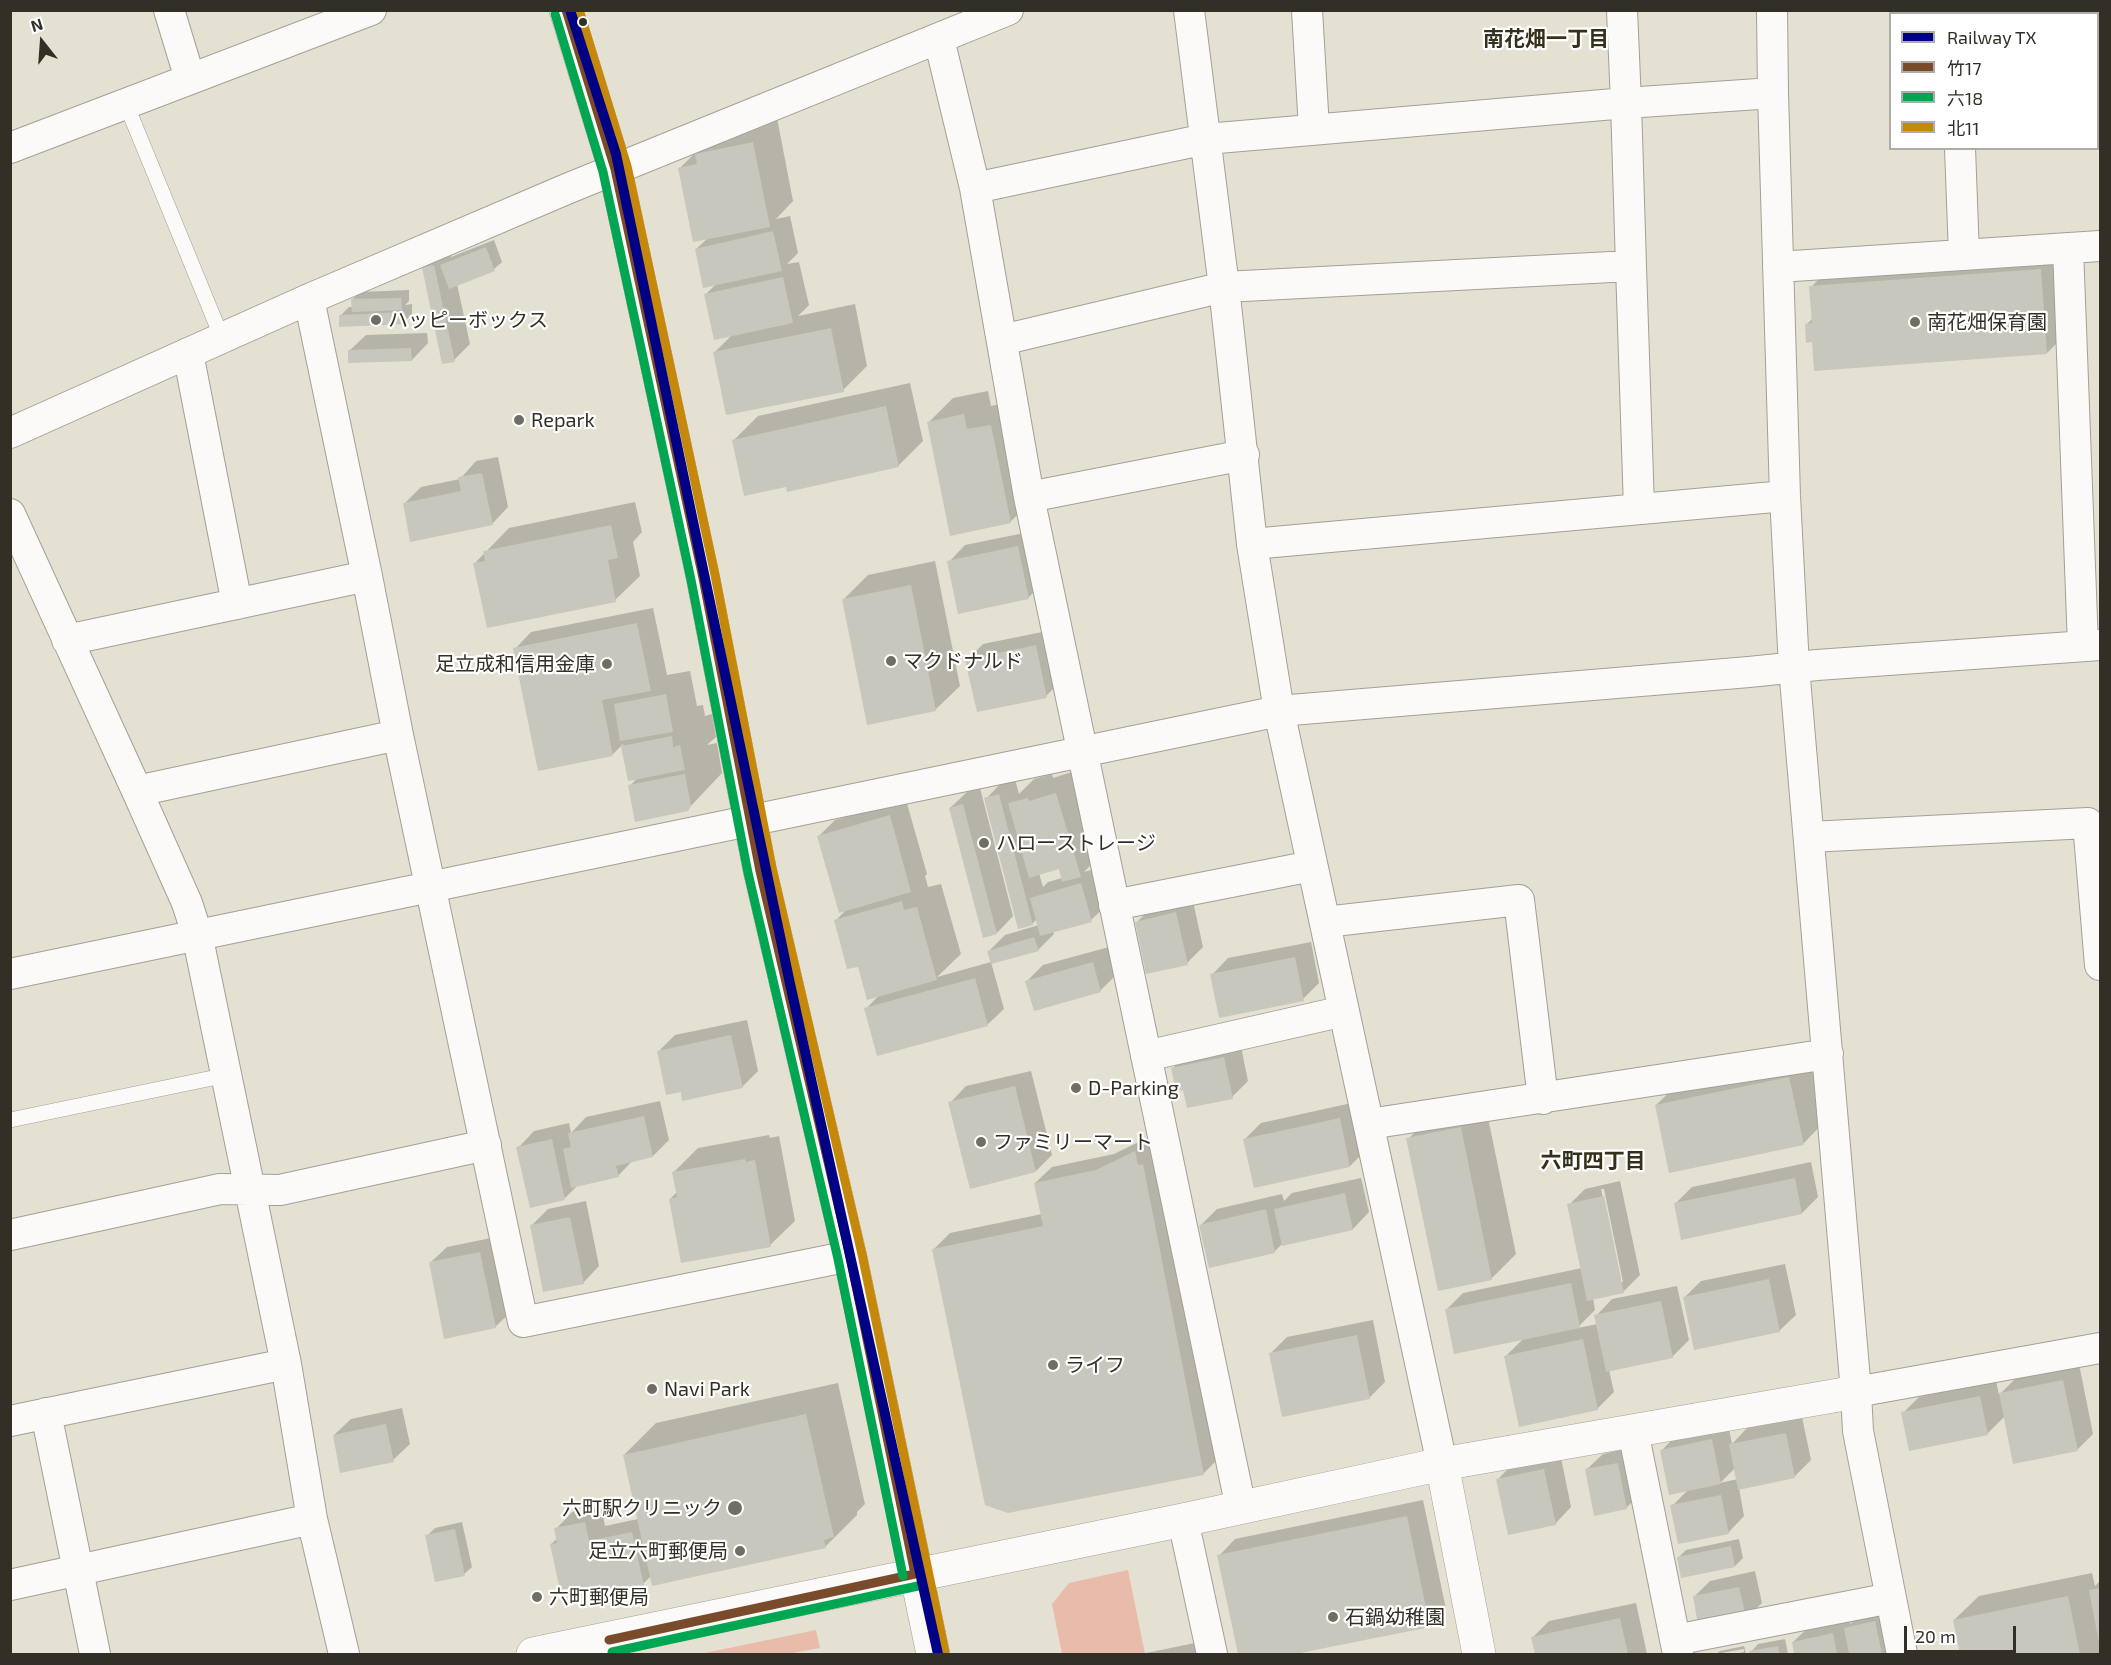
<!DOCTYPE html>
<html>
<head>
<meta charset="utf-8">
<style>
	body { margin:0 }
	#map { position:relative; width:2111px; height:1665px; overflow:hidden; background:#e4e0d2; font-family:"Exo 2","Noto Sans JP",sans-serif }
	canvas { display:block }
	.frame { position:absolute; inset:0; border:12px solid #323026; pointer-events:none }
	.legend { position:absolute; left:1889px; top:12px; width:210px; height:138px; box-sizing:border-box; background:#fff; border:2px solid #adaca8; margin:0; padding:8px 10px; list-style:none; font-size:18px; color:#323026 }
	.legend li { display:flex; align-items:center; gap:12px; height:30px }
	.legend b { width:30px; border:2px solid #adaca8 }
	.north { position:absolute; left:12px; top:12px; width:60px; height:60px; -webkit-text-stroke:4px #fff; paint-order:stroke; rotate:343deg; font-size:16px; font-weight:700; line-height:24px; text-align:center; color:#323026 }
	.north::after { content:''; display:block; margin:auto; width:21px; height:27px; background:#323026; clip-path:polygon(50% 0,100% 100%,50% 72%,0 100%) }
	.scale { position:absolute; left:1904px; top:1626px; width:112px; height:27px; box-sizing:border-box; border:3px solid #323026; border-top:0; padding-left:8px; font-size:18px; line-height:21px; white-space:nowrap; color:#323026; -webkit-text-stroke:4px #fff; paint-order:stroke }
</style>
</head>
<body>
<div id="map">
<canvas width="2111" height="1665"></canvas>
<div class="frame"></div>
<ul class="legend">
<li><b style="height:8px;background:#000084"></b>Railway TX</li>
<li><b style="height:8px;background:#7a4b2a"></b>竹17</li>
<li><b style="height:8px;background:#00a651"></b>六18</li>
<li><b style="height:8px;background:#c6880a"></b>北11</li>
</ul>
<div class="north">N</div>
<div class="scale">20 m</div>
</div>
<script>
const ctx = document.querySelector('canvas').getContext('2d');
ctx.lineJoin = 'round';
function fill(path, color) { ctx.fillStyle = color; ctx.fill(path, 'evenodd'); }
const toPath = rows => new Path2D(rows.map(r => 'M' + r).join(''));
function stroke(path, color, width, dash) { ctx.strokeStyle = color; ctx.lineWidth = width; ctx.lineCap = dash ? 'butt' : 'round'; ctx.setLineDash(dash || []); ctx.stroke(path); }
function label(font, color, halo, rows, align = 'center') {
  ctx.font = font + ' "Exo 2","Noto Sans JP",sans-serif'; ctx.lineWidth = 4.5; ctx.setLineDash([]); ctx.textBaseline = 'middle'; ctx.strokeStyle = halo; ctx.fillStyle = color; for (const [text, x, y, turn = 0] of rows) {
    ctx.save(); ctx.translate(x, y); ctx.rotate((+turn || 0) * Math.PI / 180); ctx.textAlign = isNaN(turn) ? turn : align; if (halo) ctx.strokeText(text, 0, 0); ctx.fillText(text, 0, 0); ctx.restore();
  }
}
const green = toPath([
	[1128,1570,1145,1654,1062,1654,1052,1604,1069,1583],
	[816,1630,820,1648,787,1654,700,1654]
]);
const shadow = toPath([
	[777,118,793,201,776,219,790,216,798,253,787,264,799,262,809,305,798,316,855,304,867,366,843,390,715,352,733,334,706,294,717,283,696,249,708,238,680,168,704,144],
	[2073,238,2079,321,2047,353,1813,341,1806,325,1813,318,1811,287,1843,255],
	[494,240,502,262,494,269,457,284,470,344,454,360,423,268,440,251,450,249,451,257],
	[409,290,409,301,405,305,412,304,412,314,404,322,341,315,349,307,353,307,352,300,360,292],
	[427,333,428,343,412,360,349,351,366,335],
	[910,383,923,441,898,466,733,441,758,416],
	[988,391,991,406,1015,401,1035,498,1010,522,928,423,953,398],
	[498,457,508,507,492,524,404,504,421,487,460,479,476,461],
	[635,502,642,532,633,542,640,576,615,600,475,563,509,528],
	[1034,531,1044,582,1028,598,949,562,965,545],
	[935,561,960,686,935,710,843,600,868,575],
	[653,608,667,675,690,671,697,706,703,705,705,716,712,714,716,737,707,745,717,743,722,773,687,810,630,786,638,777,629,779,623,744,612,755,515,649,531,632],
	[1052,630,1062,680,1046,696,967,660,983,644],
	[1081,769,1104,851,1084,872,1098,868,1108,904,1091,920,1053,931,1054,934,1038,950,989,951,1005,935,1039,925,1037,919,1032,924,986,799,1002,782,1015,779,1019,794,1034,779,1052,774,1053,778],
	[1060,867,1062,878,1048,882,1043,887,1039,873],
	[980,788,1013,916,997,933,950,808,967,792],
	[906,800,927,874,925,876,928,887,941,884,961,954,937,977,991,962,1004,1009,987,1025,866,1009,880,994,860,965,835,921,847,909,819,836,835,820],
	[1192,897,1203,947,1187,963,1137,922,1153,906],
	[1311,942,1319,983,1303,999,1212,975,1228,958],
	[1109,947,1117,974,1101,990,1027,981,1043,965],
	[747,1020,758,1071,742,1087,682,1091,659,1051,675,1035],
	[1240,1042,1248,1081,1232,1097,1185,1089,1172,1069,1189,1052],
	[1813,1053,1827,1119,1803,1144,1656,1105,1681,1081],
	[1031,1071,1052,1155,1036,1171,950,1103,966,1086],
	[660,1101,669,1140,653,1156,633,1160,618,1176,579,1184,565,1198,518,1148,534,1131,569,1123,571,1133,586,1117],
	[1356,1102,1366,1150,1350,1166,1245,1139,1261,1123],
	[1485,1103,1516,1254,1492,1278,1439,1289,1408,1139,1432,1115],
	[769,1135,770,1138,779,1136,795,1221,770,1245,670,1199,677,1192,674,1172,698,1148],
	[1151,1136,1219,1458,1203,1474,934,1249,950,1233,1042,1214,1035,1183,1052,1167,1114,1154],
	[1811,1162,1818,1197,1802,1213,1676,1203,1692,1187],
	[1361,1178,1369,1212,1353,1229,1283,1243,1275,1251,1210,1266,1201,1225,1217,1209,1282,1194,1284,1201,1292,1193],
	[1620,1181,1640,1275,1623,1292,1593,1298,1595,1310,1577,1328,1598,1324,1596,1316,1612,1299,1677,1286,1689,1340,1672,1357,1609,1370,1614,1392,1597,1409,1506,1356,1524,1338,1447,1309,1463,1293,1582,1268,1569,1205,1585,1189],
	[1601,1189,1604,1189,1623,1282,1620,1282],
	[586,1201,599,1266,583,1283,532,1225,548,1209],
	[496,1237,512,1311,495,1327,430,1263,447,1247],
	[1785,1264,1796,1315,1779,1331,1685,1297,1701,1281],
	[1373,1320,1385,1382,1369,1398,1271,1353,1287,1337],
	[2079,1364,2093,1434,2077,1450,2005,1416,1987,1434,1903,1413,1919,1397,1996,1381,1999,1395,2017,1377],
	[838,1383,865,1504,857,1512,857,1515,825,1547,651,1576,643,1584,573,1586,551,1544,558,1538,556,1529,572,1512,601,1506,605,1526,638,1519,624,1455,656,1423],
	[402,1408,410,1444,393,1460,334,1435,351,1419],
	[1802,1417,1811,1460,1794,1477,1739,1488,1744,1516,1728,1533,1672,1506,1688,1490,1662,1450,1678,1434,1728,1424,1732,1444,1747,1428],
	[1735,1468,1738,1479,1720,1483],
	[1634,1447,1643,1491,1626,1508,1586,1470,1603,1454],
	[1560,1453,1571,1507,1555,1524,1497,1480,1514,1463],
	[1423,1500,1446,1609,1429,1625,1288,1654,1239,1654,1219,1556,1235,1539],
	[462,1522,472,1567,464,1574,427,1536,435,1528],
	[1739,1539,1743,1558,1735,1566,1678,1558,1686,1550],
	[1755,1571,1762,1603,1746,1619,1694,1597,1710,1581],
	[2092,1573,2095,1586,2100,1581,2100,1654,1962,1654,1954,1620,1979,1596],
	[1636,1603,1647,1654,1536,1654,1533,1637,1549,1621],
	[1891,1606,1898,1654,1796,1654,1793,1642,1810,1626,1849,1617,1850,1624,1862,1612],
	[1219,1638,1222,1654,1144,1654,1146,1653],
	[1785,1639,1788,1654,1751,1654,1751,1652,1758,1644],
	[1744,1646,1746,1654,1734,1654,1744,1652,1744,1649,1716,1654,1720,1651]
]);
const building = toPath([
	[753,142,770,227,693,242,678,168,697,164,695,154],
	[773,231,782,271,703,288,695,249],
	[486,247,495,271,449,289,440,265],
	[434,265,455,362,442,364,422,267],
	[2041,269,2047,354,1814,371,1812,342,1806,343,1805,324,1812,323,1809,286],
	[783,277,793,323,714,340,704,294],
	[401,298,402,310,352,312,351,299],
	[404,312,405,324,339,327,339,315],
	[831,328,844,392,726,415,713,352],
	[411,348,412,361,348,363,348,350],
	[886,406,899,467,787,492,786,487,744,496,732,440],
	[964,414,967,429,991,425,1011,523,950,536,927,422],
	[482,473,493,525,410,542,403,503,461,491,458,477],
	[611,525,618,558,608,560,616,602,487,628,473,563,485,561,483,551],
	[1018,546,1029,599,958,614,947,561],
	[911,585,936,711,867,725,842,599],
	[637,623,651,691,602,700,613,756,538,771,513,648],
	[1036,645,1047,698,977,712,965,660],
	[666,694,673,732,620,741,614,704],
	[672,736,673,747,680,745,685,770,628,781,621,746],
	[685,774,691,806,688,811,635,822,628,785],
	[1056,793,1081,877,1062,882,1059,869,1029,878,1008,803,1028,798,1029,801],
	[999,794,1033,925,1018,929,984,798],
	[963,804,997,934,983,938,949,808],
	[890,815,911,892,839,913,817,836],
	[1081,883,1092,922,1040,936,1030,898],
	[902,901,904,910,917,907,937,980,867,1000,858,967,847,969,834,920],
	[1176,912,1188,965,1146,974,1135,922],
	[1034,937,1039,951,991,964,987,951],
	[1295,957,1304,1001,1219,1018,1210,974],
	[1093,962,1101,992,1034,1011,1025,981],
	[975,978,988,1026,877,1056,864,1008],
	[731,1035,743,1088,682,1101,681,1092,666,1095,657,1051],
	[1224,1057,1233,1099,1187,1108,1183,1090,1176,1091,1171,1068],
	[1789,1077,1804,1145,1669,1173,1655,1105],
	[1015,1086,1036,1172,970,1189,948,1102],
	[644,1116,653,1157,616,1166,619,1177,571,1188,563,1149,571,1147,568,1133],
	[1340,1118,1350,1167,1254,1188,1243,1139],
	[1461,1127,1492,1280,1438,1291,1406,1138],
	[552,1139,565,1200,530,1208,516,1147],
	[1135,1151,1138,1165,1143,1164,1204,1475,1008,1513,985,1505,932,1249,1043,1226,1034,1183,1096,1170],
	[745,1159,746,1162,755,1160,771,1247,681,1263,669,1199,677,1197,672,1172],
	[1795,1178,1802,1214,1681,1240,1674,1203],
	[1345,1193,1353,1230,1282,1246,1274,1209],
	[1604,1196,1624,1293,1587,1301,1567,1204],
	[1266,1209,1275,1253,1209,1268,1199,1225],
	[570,1217,584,1284,543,1292,530,1225],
	[480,1252,496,1328,444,1339,429,1262],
	[1769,1279,1780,1332,1694,1350,1683,1297],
	[1571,1283,1580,1328,1454,1354,1445,1309],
	[1661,1301,1673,1358,1606,1372,1594,1315],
	[1357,1335,1370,1399,1282,1417,1269,1353],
	[1583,1339,1598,1410,1519,1427,1504,1356],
	[2063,1380,2078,1451,2013,1464,1999,1393],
	[1980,1396,1988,1435,1909,1451,1901,1412],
	[806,1414,834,1537,824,1540,826,1548,652,1586,623,1455],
	[386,1424,394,1462,340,1473,333,1435],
	[1786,1433,1795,1478,1738,1490,1729,1444],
	[1712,1439,1721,1484,1669,1495,1660,1450],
	[1618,1463,1627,1509,1594,1516,1585,1469],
	[1544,1469,1556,1525,1508,1535,1496,1479],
	[1721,1495,1729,1534,1678,1544,1670,1505],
	[1407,1516,1430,1627,1295,1654,1238,1654,1217,1555],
	[585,1522,589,1541,632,1532,644,1586,574,1600,572,1588,560,1590,550,1544,557,1543,554,1528],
	[455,1529,465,1576,435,1582,425,1535],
	[1731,1546,1735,1567,1681,1578,1677,1557],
	[1739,1587,1747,1621,1699,1631,1693,1596],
	[2100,1588,2100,1643,2099,1643,2089,1590],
	[2068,1596,2080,1654,1960,1654,1953,1620],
	[1620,1618,1628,1654,1535,1654,1531,1637],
	[1875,1621,1882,1654,1849,1654,1844,1628],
	[1833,1633,1837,1654,1794,1654,1792,1642],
	[1778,1646,1779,1654,1750,1654,1749,1651]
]);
const service = toPath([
	[126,104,222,338],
	[10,1120,227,1075]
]);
const minor = toPath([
	[169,10,190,79],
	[1189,10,1224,287,1252,544,1279,711,1442,1464],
	[1307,10,1314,129],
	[1622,10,1626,103,1631,266],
	[1772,10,1773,93,1785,496,1794,667,1856,1392,1858,1431,1902,1654],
	[1955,10,1955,14],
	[939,39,975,188,1029,497,1241,1508],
	[10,148,371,10],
	[1960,148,1964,255],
	[975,188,1206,139,1626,103,1773,93],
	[2068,248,2083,646],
	[1778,267,2100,246],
	[309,299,367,576,398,735,523,1322,850,1256],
	[1002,340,1224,287,1631,266,1639,508],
	[188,353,237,604],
	[10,433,309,299,569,188,1008,10],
	[1029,497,1244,455],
	[10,514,137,791,187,903,197,934,286,1364,312,1519,344,1654],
	[1252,544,1785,496],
	[67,640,367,576],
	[137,791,398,735],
	[1809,837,2088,823,2100,965],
	[1114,905,1312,866],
	[1325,922,1519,900,1543,1099],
	[10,974,1279,711,1749,672,1817,665,2100,645],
	[1146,1056,1344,1011],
	[1369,1124,1828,1054],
	[10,1235,220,1189,280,1190,486,1145],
	[1856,1392,2100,1348],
	[46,1413,95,1654],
	[10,1421,286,1364],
	[1633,1431,1678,1654],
	[1183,1520,1212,1654],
	[10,1585,312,1519],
	[1675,1640,1891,1598]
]);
const tertiary = toPath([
	[1442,1464,1479,1654],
	[533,1654,1183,1520,1442,1464,1856,1392]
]);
const secondary = toPath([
	[566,10,615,169,703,578,760,871,850,1256,933,1654]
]);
const bus1 = toPath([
	[566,10,615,169,703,578,760,871,850,1256,915,1574],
	[609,1640,915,1574]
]);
const bus2 = toPath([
	[555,14,603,172,691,580,748,873,838,1259,903,1576],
	[612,1652,918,1586]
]);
const bus3 = toPath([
	[579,10,627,166,715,575,772,868,862,1254,945,1652]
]);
const rail1 = toPath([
	[570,10,616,154,789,979,938,1654]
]);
const markers = [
	[583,22,5,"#323026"],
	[376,320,6,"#706e62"],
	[1915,322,6,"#706e62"],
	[519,420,6,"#706e62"],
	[891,661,6,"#706e62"],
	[607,664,6,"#706e62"],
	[984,843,6,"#706e62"],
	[1076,1088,6,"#706e62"],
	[981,1142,6,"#706e62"],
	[1053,1365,6,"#706e62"],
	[652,1389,6,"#706e62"],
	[735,1508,8,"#706e62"],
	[740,1551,6,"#706e62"],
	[537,1597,6,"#706e62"],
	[1333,1617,6,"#706e62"]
];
const poiNames = [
	["ハッピーボックス",388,320],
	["南花畑保育園",1927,322],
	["Repark",531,420],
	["マクドナルド",903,661],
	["足立成和信用金庫",595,664,"right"],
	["ハローストレージ",996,843],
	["D-Parking",1088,1088],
	["ファミリーマート",993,1142],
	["ライフ",1065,1365],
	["Navi Park",664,1389],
	["六町駅クリニック",722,1508,"right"],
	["足立六町郵便局",728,1551,"right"],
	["六町郵便局",549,1597],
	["石鍋幼稚園",1345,1617]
];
const neighbourhoodNames = [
	["南花畑一丁目",1546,39],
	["六町四丁目",1593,1161]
];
fill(green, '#e9bbab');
fill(shadow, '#0003');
fill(building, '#c7c7bd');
stroke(service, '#a3a095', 16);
stroke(minor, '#a3a095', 32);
stroke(tertiary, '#a3a095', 34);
stroke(secondary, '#a3a095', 34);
stroke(service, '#fbfaf8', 15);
stroke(minor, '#fbfaf8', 30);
stroke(tertiary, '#fbfaf8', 33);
stroke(secondary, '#fbfaf8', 33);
stroke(bus1, '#7a4b2a', 9);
stroke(bus2, '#00a651', 9);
stroke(bus3, '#c6880a', 9);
stroke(rail1, '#000084', 10);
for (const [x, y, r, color] of markers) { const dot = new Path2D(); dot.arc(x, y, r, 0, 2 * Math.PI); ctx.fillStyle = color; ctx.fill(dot); stroke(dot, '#fff', 2); }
label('20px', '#323026', '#fff', poiNames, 'left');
label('bold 21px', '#35301b', '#fff', neighbourhoodNames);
</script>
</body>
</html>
